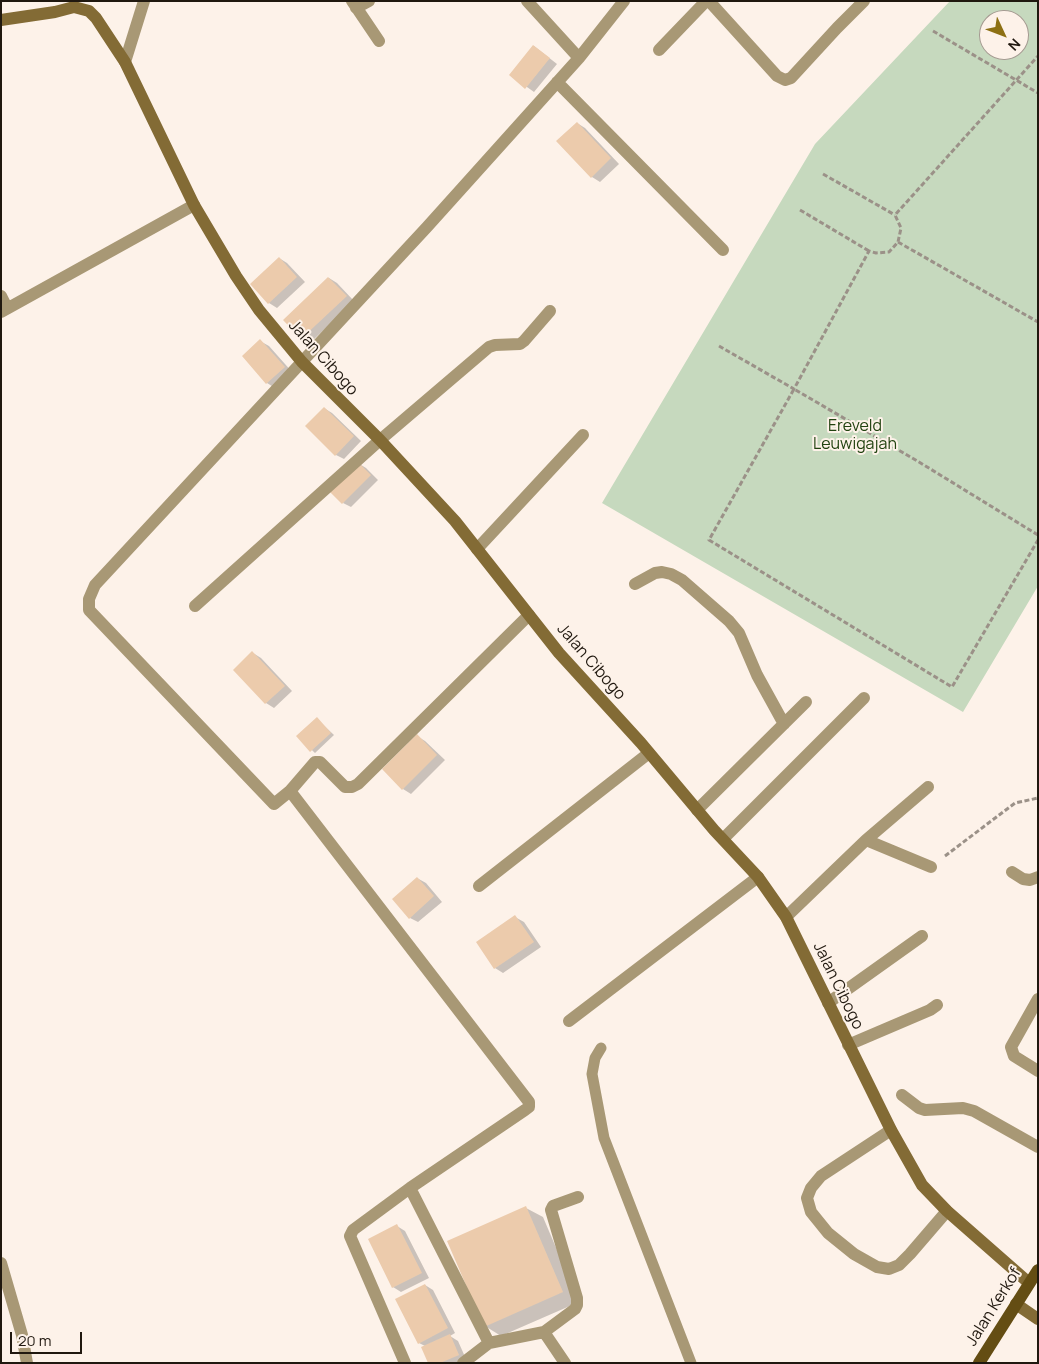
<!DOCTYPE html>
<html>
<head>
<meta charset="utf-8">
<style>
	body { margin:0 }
	#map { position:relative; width:1039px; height:1364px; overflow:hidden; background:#fdf2e9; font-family:Manrope,sans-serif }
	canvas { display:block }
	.frame { position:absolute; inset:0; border:2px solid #20180f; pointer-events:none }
	.north { position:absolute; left:979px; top:10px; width:50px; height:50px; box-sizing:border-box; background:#fdf2e9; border:1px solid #a59b92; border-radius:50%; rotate:133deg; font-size:14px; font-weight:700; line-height:20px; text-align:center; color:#20180f }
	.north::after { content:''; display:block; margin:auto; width:18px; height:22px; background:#8d7013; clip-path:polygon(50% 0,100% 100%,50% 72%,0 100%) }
	.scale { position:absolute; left:10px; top:1332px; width:72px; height:22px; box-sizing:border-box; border:2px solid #20180f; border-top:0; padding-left:6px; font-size:15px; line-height:18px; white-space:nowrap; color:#20180f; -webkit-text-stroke:4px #fdf2e9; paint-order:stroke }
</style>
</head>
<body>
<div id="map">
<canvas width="1039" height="1364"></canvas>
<div class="frame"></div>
<div class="north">N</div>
<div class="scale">20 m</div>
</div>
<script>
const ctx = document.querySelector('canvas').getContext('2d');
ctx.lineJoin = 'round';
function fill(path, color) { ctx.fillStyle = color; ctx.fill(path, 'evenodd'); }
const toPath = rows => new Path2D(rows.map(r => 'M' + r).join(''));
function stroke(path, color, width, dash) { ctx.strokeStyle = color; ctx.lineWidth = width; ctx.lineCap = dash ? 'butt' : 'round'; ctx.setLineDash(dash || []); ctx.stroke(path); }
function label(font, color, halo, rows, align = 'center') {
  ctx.font = font + ' Manrope,sans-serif'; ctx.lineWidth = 4; ctx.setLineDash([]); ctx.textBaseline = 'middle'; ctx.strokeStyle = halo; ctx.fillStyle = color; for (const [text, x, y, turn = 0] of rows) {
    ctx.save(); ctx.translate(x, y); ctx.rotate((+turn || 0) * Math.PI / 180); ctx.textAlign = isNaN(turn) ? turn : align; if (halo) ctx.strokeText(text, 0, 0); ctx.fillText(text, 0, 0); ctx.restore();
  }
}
const green = toPath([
	[950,1,1038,1,1038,586,963,712,602,503,815,144],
	[989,20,1019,20,1019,50,989,50]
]);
const shadow = toPath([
	[534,46,557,64,534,92,510,75],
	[577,123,585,128,619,164,600,182,592,177],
	[279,258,287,263,305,282,277,308,269,303],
	[329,278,337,283,354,301,310,343,302,338],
	[260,341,269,346,293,373,275,388,267,383,243,356],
	[324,408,332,413,361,441,344,459,336,455],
	[358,463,366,468,378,480,351,507,343,503],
	[253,653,261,658,292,691,274,708,266,703,235,670],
	[317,719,334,735,315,753,297,736],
	[417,736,425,741,445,760,411,794,403,789],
	[417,878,426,883,442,902,418,922,410,918],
	[515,917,524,922,541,947,503,973,495,968],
	[526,1208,543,1217,579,1302,501,1336,485,1326],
	[397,1226,405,1231,429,1278,401,1292,393,1287],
	[425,1285,433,1290,455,1333,450,1336,458,1341,466,1359,458,1363,429,1363,425,1346,419,1343]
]);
const building = toPath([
	[533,45,550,58,525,89,509,75],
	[577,122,611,158,591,178,556,141],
	[279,257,297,277,268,304,250,284],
	[328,277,347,296,301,339,283,320],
	[260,339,285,367,266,384,242,356],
	[324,407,354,436,335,456,305,426],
	[358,462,371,475,342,504,329,491],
	[252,651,285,686,265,704,233,670],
	[317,717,331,733,310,752,296,736],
	[417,734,437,755,402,790,382,769],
	[417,877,434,896,409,919,392,899],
	[515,915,534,942,494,969,476,942],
	[526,1206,563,1292,484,1327,447,1241],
	[397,1224,422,1273,392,1288,368,1239],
	[425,1284,448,1328,418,1344,395,1299],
	[450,1334,459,1355,440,1363,428,1363,421,1347]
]);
const path = toPath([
	[933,31,1038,93],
	[823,174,895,215],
	[800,210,869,251],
	[898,242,1038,322],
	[719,346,794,389,869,251,876,253,889,252,898,242,901,228,895,215,1038,56],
	[1038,535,919,462,794,389,709,540,952,687,1038,540],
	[945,856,1015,803,1038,798]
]);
const lane = toPath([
	[601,1048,595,1058,592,1074,604,1138,691,1363]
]);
const street = toPath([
	[352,1,379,41],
	[527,1,579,58],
	[709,1,777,76,785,80,791,78,837,28,864,1],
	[356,8,369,1],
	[659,50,706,1],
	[125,62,144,1],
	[557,82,723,250],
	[1,296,7,308],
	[1,312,194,205],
	[477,549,583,435],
	[635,584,655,573,662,572,671,574,682,580,729,621,739,633,757,675,784,724],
	[195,606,380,440,489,347,495,345,520,344,524,341,550,311],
	[529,615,358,784,352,787,345,787,320,762,315,762,290,791,274,804,89,610,89,599,95,585,427,227,579,58,624,1],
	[290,791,529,1102,529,1107,525,1110,410,1188,353,1230,350,1236,405,1363],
	[697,810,806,702],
	[723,839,864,698],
	[866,840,928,787],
	[1012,872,1023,879,1030,880,1038,877],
	[479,886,649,753],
	[786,917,866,840,931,867],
	[1038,999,1011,1047,1014,1056,1038,1071],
	[828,1003,922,936],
	[569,1021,758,877],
	[848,1045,930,1010,937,1005],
	[902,1095,919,1108,925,1110,963,1108,974,1111,1038,1147],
	[891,1130,821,1176,811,1188,807,1198,811,1212,828,1233,854,1254,877,1267,889,1269,899,1265,910,1254,947,1211],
	[410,1188,489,1343,544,1332,565,1363],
	[1,1263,22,1335,27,1363],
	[544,1332,575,1309,577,1305,577,1298,551,1210,553,1206,578,1197],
	[463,1363,489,1343]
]);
const secondary = toPath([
	[1,20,55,12,74,7,89,11,96,18,125,62,194,205,236,276,259,310,302,362,380,440,455,521,559,653,641,743,714,830,758,877,786,917,891,1130,922,1185,947,1211,1029,1283],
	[1016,1304,1038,1319]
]);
const primary = toPath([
	[979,1363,1038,1270]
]);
const streetNames = [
	["Jalan Cibogo",323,358,48],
	["Jalan Cibogo",591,662,49],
	["Jalan Cibogo",838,986,64],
	["Jalan Kerkof",994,1307,-58]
];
const parkNames = [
	["Ereveld",855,427],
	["Leuwigajah",855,445]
];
fill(green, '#c6d9be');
fill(shadow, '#0003');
fill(building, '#eccbac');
stroke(path, '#9b9188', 3, [5, 2.5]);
stroke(lane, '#a89875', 11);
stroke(street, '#a89875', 12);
stroke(secondary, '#836b35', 12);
stroke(primary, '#644d13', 12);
label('16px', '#20180f', '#fdf2e9', streetNames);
label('16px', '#214210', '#fdf2e9', parkNames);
</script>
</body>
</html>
